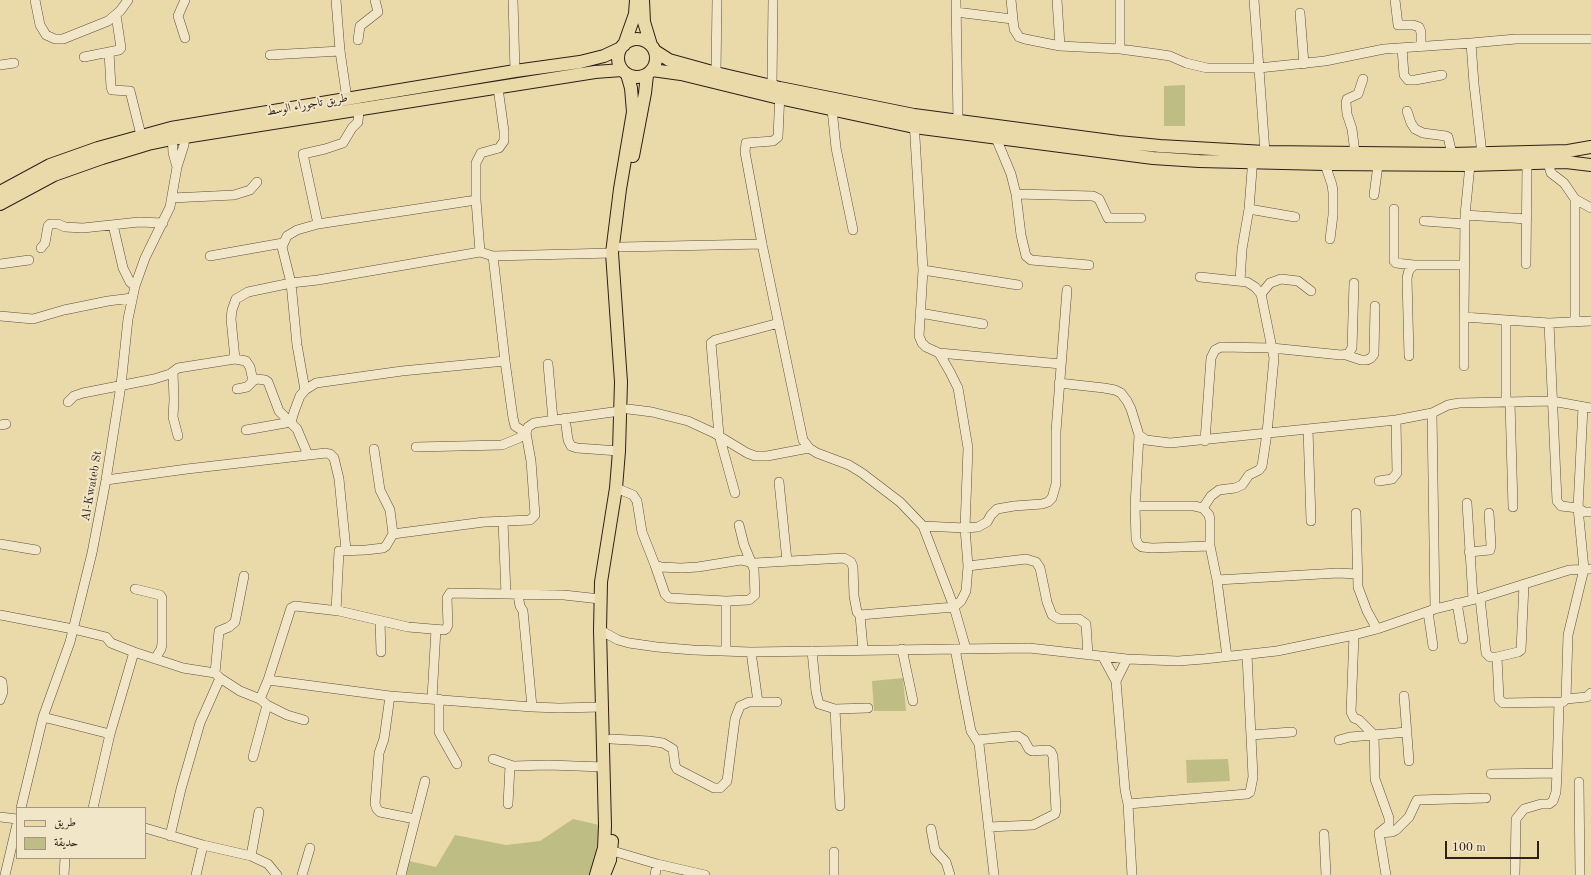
<!DOCTYPE html>
<html>
<head>
<meta charset="utf-8">
<style>
	body { margin:0 }
	#map { position:relative; width:1591px; height:875px; overflow:hidden; background:#eadaaa; font-family:"Old Standard TT",Amiri,serif }
	canvas { display:block }
	.legend { position:absolute; left:16px; top:807px; width:130px; height:52px; box-sizing:border-box; background:#f1e7c8; border:1px solid #a39782; margin:0; padding:5px 7px; list-style:none; font-size:12px; color:#2e1f19 }
	.legend li { display:flex; align-items:center; gap:8px; height:20px }
	.legend b { width:20px; border:1px solid #a39782 }
	.scale { position:absolute; left:1445px; top:841px; width:94px; height:18px; box-sizing:border-box; border:2px solid #2e1f19; border-top:0; padding-left:5px; font-size:12px; line-height:14px; white-space:nowrap; color:#2e1f19; -webkit-text-stroke:3px #f1e7c8; paint-order:stroke }
</style>
</head>
<body>
<div id="map">
<canvas width="1591" height="875"></canvas>
<ul class="legend">
<li><b style="height:5px;background:#eadaaa"></b>طريق</li>
<li><b style="height:11px;background:#bebd84"></b>حديقة</li>
</ul>
<div class="scale">100 m</div>
</div>
<script>
const ctx = document.querySelector('canvas').getContext('2d');
ctx.lineJoin = 'round';
function fill(path, color) { ctx.fillStyle = color; ctx.fill(path, 'evenodd'); }
const toPath = rows => new Path2D(rows.map(r => 'M' + r).join(''));
function stroke(path, color, width, dash) { ctx.strokeStyle = color; ctx.lineWidth = width; ctx.lineCap = dash ? 'butt' : 'round'; ctx.setLineDash(dash || []); ctx.stroke(path); }
function label(font, color, halo, rows, align = 'center') {
  ctx.font = font + ' "Old Standard TT",Amiri,serif'; ctx.lineWidth = 4; ctx.setLineDash([]); ctx.textBaseline = 'middle'; ctx.strokeStyle = halo; ctx.fillStyle = color; for (const [text, x, y, turn = 0] of rows) {
    ctx.save(); ctx.translate(x, y); ctx.rotate((+turn || 0) * Math.PI / 180); ctx.textAlign = isNaN(turn) ? turn : align; if (halo) ctx.strokeText(text, 0, 0); ctx.fillText(text, 0, 0); ctx.restore();
  }
}
const green = toPath([
	[1185,85,1185,126,1164,126,1164,86],
	[903,678,906,711,874,711,872,681],
	[1228,759,1230,781,1187,783,1186,760],
	[573,819,599,825,596,855,589,875,406,875,409,861,436,867,455,835,506,845,540,841]
]);
const minor = toPath([
	[35,0,40,25,46,35,55,39,63,39,108,21,120,11,128,0],
	[185,0,178,16,185,38],
	[336,0,340,51,347,99],
	[513,0,515,71],
	[956,0,958,122],
	[1011,0,1014,29,1019,37,1025,39,1060,46,1120,49,1157,54,1170,56,1186,63,1207,68,1259,68,1325,61,1384,49,1471,43,1516,39,1591,39],
	[1057,0,1060,46],
	[1254,0,1265,152],
	[1395,0,1398,25,1413,25,1419,27,1421,32,1421,47],
	[956,12,1012,19],
	[1300,13,1304,64],
	[358,40,360,26,378,12,375,0],
	[1471,43,1474,84,1482,154],
	[1402,48,1404,75,1408,80,1415,80,1442,75],
	[1120,49,1120,0],
	[109,52,111,87,112,90,130,91,141,135],
	[270,55,340,51],
	[84,57,119,50,121,48,116,15],
	[0,65,14,63],
	[716,73,717,0],
	[772,86,773,0],
	[780,92,778,137,773,141,746,143,745,152,762,244,803,440,809,448,817,453,849,465,862,473,900,502,923,526,954,607,966,649],
	[832,109,836,148,853,230],
	[1407,111,1411,123,1415,129,1423,133,1446,136,1448,137,1452,154],
	[914,121,923,270,1018,285],
	[172,133,173,153,177,167],
	[996,138,1011,174,1016,194,1021,235,1026,256,1031,260,1089,265],
	[1355,153,1352,129,1347,114,1346,103,1347,99,1358,94,1363,79],
	[1546,156,1551,173,1564,183,1575,199,1575,322],
	[1325,164,1332,185,1333,192,1333,215,1330,239],
	[1470,165,1465,215,1464,317,1549,323],
	[1016,194,1093,196,1099,199,1108,218,1141,218],
	[1374,195,1378,165],
	[172,198,234,195,250,190,257,182],
	[1575,199,1591,208],
	[1249,209,1295,217],
	[1394,209,1394,261,1396,263,1414,265],
	[1465,215,1527,219],
	[1424,221,1465,224],
	[318,224,303,154,325,149,343,143,352,128,358,122,359,109],
	[113,225,123,268,130,282,135,286],
	[621,247,762,244],
	[41,248,45,243,48,226,50,224,58,224,65,227,83,228,139,222,163,223],
	[480,252,476,200,476,163,481,153,499,148,504,141,504,131,498,88],
	[210,256,283,243],
	[0,264,29,260],
	[1526,264,1527,164],
	[923,270,919,336,922,343,926,347,939,353,1061,364],
	[1200,277,1247,282,1255,287,1261,294,1274,358,1267,433,1262,466,1259,470,1249,475,1242,485,1235,488,1219,490,1211,496,1203,508],
	[1240,281,1242,249,1249,209,1253,157],
	[1261,294,1270,283,1281,279,1298,281,1311,291],
	[920,313,983,324],
	[0,316,33,319,64,310,108,301,132,298],
	[1346,355,1361,360,1367,360,1371,358,1374,354,1375,306],
	[1409,356,1407,278,1409,270,1414,265,1465,265],
	[235,359,231,319,232,310,236,299,248,292,291,283,318,280,480,252,493,256,612,253],
	[548,364,553,420],
	[1464,366,1464,317],
	[173,372,174,400,173,417,178,436],
	[1059,383,1104,388,1115,390,1121,393,1127,401,1131,409,1139,435,1146,440,1170,443,1396,420,1432,413,1448,405,1459,403,1552,401,1591,408],
	[237,389,247,387,253,381,257,379,265,380,268,382,279,411,297,429,308,455],
	[305,390,297,345,291,283,282,247,287,236,297,230,318,224,476,200],
	[68,402,74,396,83,393,154,379,170,374,178,368,235,359,246,361,250,367,253,381],
	[1506,402,1506,320],
	[1510,402,1513,507],
	[1583,407,1578,508,1584,512,1591,512],
	[628,409,652,412,688,421,714,433,747,453,755,456,767,456,809,448],
	[1432,413,1435,609],
	[565,418,568,440,571,446,577,448,619,451],
	[291,422,294,412,300,396,305,390,316,383,402,371,505,361],
	[0,425,6,424],
	[1308,429,1311,521],
	[246,430,291,422],
	[1139,435,1135,506,1136,539,1138,544,1142,547,1152,548,1210,546],
	[1205,441,1211,358,1215,350,1221,347,1272,348,1341,355,1348,354,1352,348,1354,283],
	[416,447,502,445,519,438,526,433,528,427,534,423,620,411],
	[106,480,187,469,326,453,330,454,334,458,339,479,346,550],
	[1379,481,1392,479,1397,473,1396,420],
	[779,482,787,561],
	[616,488,633,495,637,501,642,532,655,565,661,567,681,568,698,567,741,560,755,563,844,558,851,562,853,567,854,596,857,612,860,615],
	[735,493,719,435,711,343,715,340,779,323],
	[1467,503,1473,599],
	[1135,506,1194,506,1203,508,1209,515,1210,520,1210,546,1217,580,1227,657],
	[1356,513,1358,587,1367,611,1377,629],
	[503,521,506,594],
	[923,526,965,528,978,527,987,522,991,515,997,509,1014,506,1042,504,1048,502,1052,498,1056,484,1056,431,1067,290],
	[393,534,484,522,530,520,535,515,531,461,526,433,515,426,513,418,505,361,493,256],
	[0,544,36,550],
	[1469,552,1490,550,1491,545,1489,513],
	[655,565,665,594,669,598,726,601,749,600,755,595,754,569,744,545,739,525],
	[968,566,1026,559,1036,562,1040,568,1047,602,1052,615,1059,619,1079,619,1086,624,1088,655],
	[1217,580,1338,573,1357,574],
	[1524,584,1521,650,1518,652,1497,657,1499,699,1503,703,1563,702,1566,699,1568,635,1584,569,1578,508,1561,506,1557,501,1549,323,1591,321],
	[135,589,160,595,162,598,162,644,161,649,155,659],
	[518,595,520,606,523,611,532,707],
	[1480,598,1486,653,1490,657,1497,657],
	[1457,603,1463,639],
	[336,611,339,551,366,550,383,548,386,546,393,534,390,510,380,490,374,449],
	[1428,612,1433,646],
	[0,615,73,629,106,637,111,643,134,652,171,664,183,668,215,673,220,678,240,691,260,699,267,705,253,757],
	[380,621,381,652],
	[600,630,618,640,629,643,657,647,693,650,751,652,1029,648,1127,659,1178,661,1204,659,1277,651,1354,635,1377,629,1435,609,1480,598,1569,570,1591,569],
	[1354,635,1351,712,1354,718,1359,720,1374,735,1375,779,1389,818,1389,825,1379,833,1386,875],
	[863,649,860,615,954,607,961,601,966,591,968,566,965,528,968,448,958,388,950,372,939,353],
	[902,649,913,701],
	[955,649,971,731,979,744,994,875],
	[726,651,726,601],
	[812,651,816,692,819,704,835,709,868,708],
	[751,652,758,702],
	[1103,657,1116,681,1125,790,1128,804,1132,875],
	[215,673,219,631,229,627,235,622,244,576],
	[268,680,390,696,532,707,559,708,602,707],
	[0,681,2,682,3,692,0,700],
	[1116,681,1127,659],
	[390,696,384,739,379,753,375,804,377,809,380,812,415,819],
	[1404,696,1409,761],
	[432,698,436,629],
	[260,699,268,680,291,608,295,606,339,611,408,627,444,630,446,629,448,625,447,598,450,593,564,595,600,599],
	[439,699,439,732,457,764],
	[1566,699,1587,697,1591,693],
	[267,705,287,715,304,720],
	[835,709,840,806],
	[43,717,110,734],
	[1251,735,1292,732],
	[611,739,649,741,663,743,673,749,675,765,677,769,714,788,720,788,727,781,735,719,740,706,749,702,777,702],
	[977,740,1018,736,1024,740,1029,749,1032,751,1048,750,1051,752,1053,756,1056,810,1055,814,1033,825,989,827],
	[1339,740,1350,737,1407,732],
	[493,759,513,766,548,765,604,767],
	[1491,774,1557,773,1559,703],
	[1579,782,1580,875],
	[508,804,510,766],
	[1128,804,1247,794,1250,792,1253,777,1247,655],
	[21,808,43,717,70,642,92,553,106,480,121,385,128,319,135,286,145,258,170,207,177,167,184,145,185,132],
	[93,808,110,734,134,652],
	[0,817,17,819],
	[145,828,203,845,251,856,268,864,277,875],
	[931,829,935,850,946,862,950,875],
	[1379,833,1392,832,1396,830,1409,817,1417,800,1486,798],
	[1324,834,1326,875],
	[170,836,181,789,200,723,220,678],
	[606,849,657,864,705,875],
	[834,852,834,875],
	[251,856,259,812],
	[5,875,17,824],
	[64,875,65,858],
	[196,875,203,845],
	[302,875,310,848],
	[401,875,425,781],
	[655,875,657,864],
	[1515,875,1516,819,1524,809,1541,804,1549,804,1553,801,1556,792,1557,773]
]);
const major = toPath([
	[643,0,644,22,651,45],
	'618 58a19 19 0 1 1 38 0a19 19 0 1 1-38 0Z',
	[624,45,635,14,636,0],
	[655,51,669,60,716,73,780,88,914,115,1118,142,1160,146,1265,152,1452,154,1568,151,1591,147],
	[652,70,681,74,779,98,914,127,1153,158,1199,161,1325,164,1470,165,1566,162,1591,165],
	[633,156,645,93,647,75],
	[0,192,50,165,98,148,171,128,515,71,580,62,604,56,621,48],
	[0,204,54,175,102,158,148,144,172,139,595,72,622,70],
	[596,875,604,848,605,826,600,630,601,582,616,488,619,451,621,382,612,253,620,189,633,112,631,88,627,74],
	[604,875,610,860,612,841]
]);
const streetNames = [
	["طريق تاجوراء الوسط",307,105,-10],
	["Al-Kwateb St",92,486,-80]
];
fill(green, '#bebd84');
stroke(minor, '#5d4e3d', 10);
stroke(major, '#2e1f19', 14);
stroke(minor, '#f1e7c8', 9);
stroke(major, '#eadaaa', 12);
label('12px', '#2e1f19', '#f1e7c8', streetNames);
</script>
</body>
</html>
